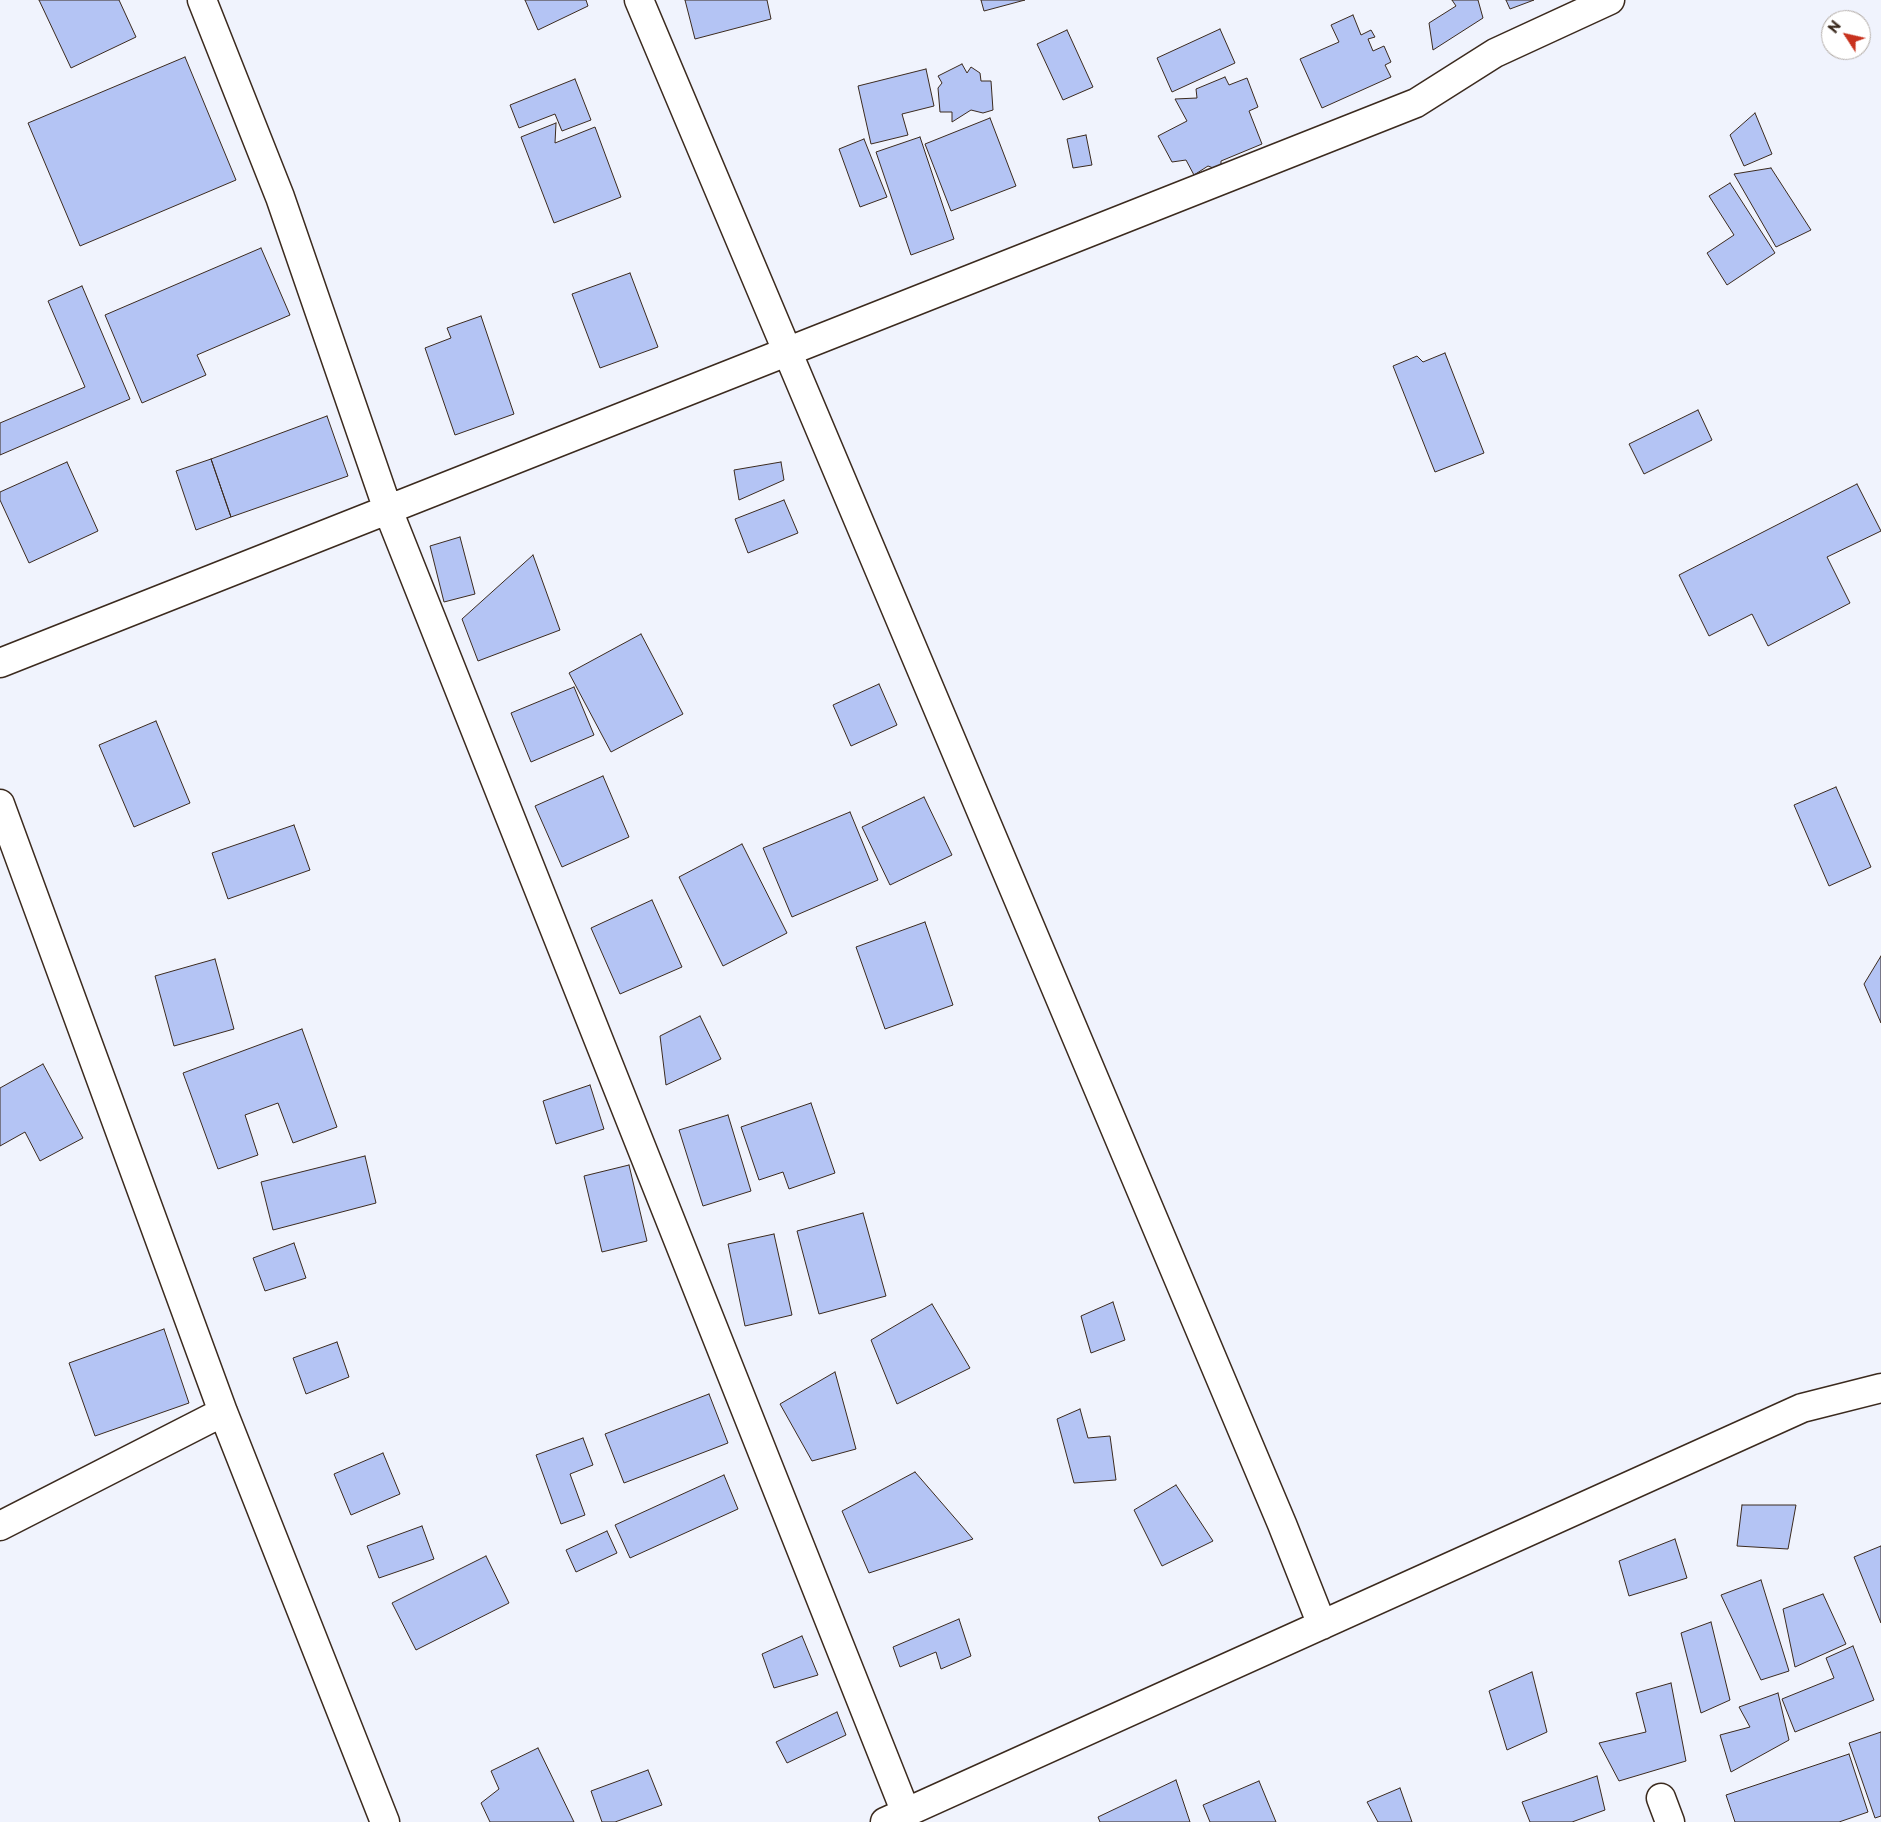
<!DOCTYPE html>
<html>
<head>
<meta charset="utf-8">
<style>
	body { margin:0 }
	#map { position:relative; width:1881px; height:1822px; overflow:hidden; background:#f0f3fd; font-family:"Playpen Sans",sans-serif }
	canvas { display:block }
	.north { position:absolute; left:1821px; top:10px; width:50px; height:50px; box-sizing:border-box; background:#fff; border:1px solid #b1aaa5; border-radius:50%; rotate:305deg; font-size:14px; font-weight:700; line-height:20px; text-align:center; color:#3b2a1e }
	.north::after { content:''; display:block; margin:auto; width:18px; height:22px; background:#c8321e; clip-path:polygon(50% 0,100% 100%,50% 72%,0 100%) }
</style>
</head>
<body>
<div id="map">
<canvas width="1881" height="1822"></canvas>
<div class="north">N</div>
</div>
<script>
const ctx = document.querySelector('canvas').getContext('2d');
ctx.lineJoin = 'round';
function fill(path, color) { ctx.fillStyle = color; ctx.fill(path, 'evenodd'); }
const toPath = rows => new Path2D(rows.map(r => 'M' + r).join(''));
function stroke(path, color, width, dash) { ctx.strokeStyle = color; ctx.lineWidth = width; ctx.lineCap = dash ? 'butt' : 'round'; ctx.setLineDash(dash || []); ctx.stroke(path); }
const building = toPath([
	[39,0,119,0,136,37,71,68,39,0],
	[525,0,586,0,588,6,538,30,525,0],
	[685,0,767,0,771,19,695,39,685,0],
	[981,0,1025,0,984,11,981,0],
	[1452,0,1478,0,1483,18,1433,50,1429,23,1456,6,1452,0],
	[1506,0,1534,0,1510,9,1506,0],
	[1353,15,1361,35,1371,30,1375,37,1368,39,1373,51,1384,46,1391,62,1385,65,1391,77,1322,108,1300,59,1339,42,1331,25,1353,15],
	[1220,29,1235,63,1172,92,1157,58,1220,29],
	[1067,30,1093,87,1063,100,1037,44,1067,30],
	[185,57,236,180,80,246,28,123,185,57],
	[962,64,967,73,971,67,980,73,981,81,991,81,993,110,983,113,971,110,952,122,952,112,940,112,938,88,942,83,938,76,962,64],
	[926,69,934,106,902,114,908,135,871,144,858,86,926,69],
	[1225,77,1229,85,1247,78,1258,107,1249,111,1262,144,1221,161,1221,171,1208,166,1194,175,1186,160,1172,162,1158,136,1187,121,1175,99,1197,98,1196,89,1225,77],
	[575,79,591,120,562,131,555,114,519,128,510,105,575,79],
	[1755,113,1772,154,1744,166,1730,135,1755,113],
	[990,118,1016,186,951,211,925,144,990,118],
	[556,123,555,143,595,127,621,197,554,223,521,137,556,123],
	[1086,135,1092,165,1073,168,1067,139,1086,135],
	[920,137,954,239,911,255,876,152,920,137],
	[864,139,887,197,860,207,839,149,864,139],
	[1771,168,1811,230,1776,247,1734,174,1771,168],
	[1730,183,1775,253,1727,285,1707,253,1734,235,1709,196,1730,183],
	[261,248,290,315,197,355,206,375,142,403,105,315,261,248],
	[630,273,658,347,600,368,572,294,630,273],
	[82,286,130,399,0,455,0,423,85,387,48,301,82,286],
	[481,316,514,414,455,435,425,348,451,338,447,328,481,316],
	[1445,353,1484,453,1435,472,1393,366,1417,356,1423,362,1445,353],
	[1698,410,1712,440,1644,474,1629,444,1698,410],
	[327,416,348,476,231,517,211,459,327,416],
	[211,459,231,517,196,530,176,471,211,459],
	[67,462,98,531,29,563,0,500,0,492,67,462],
	[781,462,784,480,739,500,734,470,781,462],
	[1857,484,1881,531,1827,557,1850,603,1768,646,1752,614,1709,636,1679,575,1857,484],
	[784,500,798,533,748,553,735,519,784,500],
	[460,537,475,594,444,602,430,546,460,537],
	[533,555,560,630,478,661,462,619,533,555],
	[641,634,683,714,611,752,569,673,641,634],
	[879,684,897,725,851,746,833,705,879,684],
	[574,687,594,735,531,762,511,713,574,687],
	[156,721,190,803,134,827,99,745,156,721],
	[603,776,629,837,562,867,535,806,603,776],
	[1836,787,1871,867,1829,886,1794,805,1836,787],
	[924,797,952,855,890,885,862,827,924,797],
	[850,812,878,880,792,917,763,848,850,812],
	[294,825,310,870,228,899,212,853,294,825],
	[742,844,787,933,723,966,679,877,742,844],
	[652,900,682,967,620,994,591,928,652,900],
	[925,922,953,1005,885,1029,856,947,925,922],
	[1881,956,1881,1023,1864,984,1881,956],
	[215,959,234,1029,174,1046,155,976,215,959],
	[700,1016,721,1059,666,1085,660,1036,700,1016],
	[302,1029,337,1127,293,1143,278,1103,245,1115,258,1155,218,1169,183,1073,302,1029],
	[43,1064,83,1138,40,1161,25,1132,0,1146,0,1088,43,1064],
	[590,1085,604,1129,556,1144,543,1101,590,1085],
	[811,1103,835,1173,789,1189,783,1172,759,1180,741,1127,811,1103],
	[728,1115,751,1191,703,1206,679,1130,728,1115],
	[365,1156,376,1203,273,1230,261,1182,365,1156],
	[629,1165,647,1241,602,1252,584,1176,629,1165],
	[863,1213,886,1296,819,1314,797,1231,863,1213],
	[774,1234,792,1315,745,1326,728,1244,774,1234],
	[294,1243,306,1278,265,1291,253,1258,294,1243],
	[1113,1302,1125,1340,1091,1353,1081,1316,1113,1302],
	[932,1304,970,1368,897,1404,871,1340,932,1304],
	[164,1329,189,1403,95,1436,69,1363,164,1329],
	[337,1342,349,1377,306,1394,293,1358,337,1342],
	[835,1372,856,1449,812,1461,780,1404,835,1372],
	[709,1394,728,1443,624,1483,605,1434,709,1394],
	[1080,1409,1088,1438,1110,1436,1116,1480,1074,1483,1057,1419,1080,1409],
	[583,1438,593,1465,570,1474,585,1515,561,1524,536,1455,583,1438],
	[383,1453,400,1494,351,1515,334,1474,383,1453],
	[915,1472,973,1539,869,1573,842,1511,915,1472],
	[724,1475,738,1509,630,1558,615,1525,724,1475],
	[1176,1485,1213,1541,1162,1566,1134,1510,1176,1485],
	[1742,1505,1796,1505,1788,1549,1737,1546,1742,1505],
	[422,1526,434,1559,379,1578,367,1546,422,1526],
	[607,1531,617,1553,576,1572,566,1550,607,1531],
	[1675,1539,1687,1578,1629,1596,1619,1561,1675,1539],
	[1881,1546,1881,1623,1854,1557,1881,1546],
	[486,1556,509,1603,416,1650,392,1603,486,1556],
	[1761,1580,1789,1671,1761,1680,1721,1595,1761,1580],
	[1823,1594,1846,1644,1795,1667,1783,1609,1823,1594],
	[959,1619,971,1656,941,1669,936,1652,900,1667,893,1647,959,1619],
	[1711,1622,1730,1700,1701,1713,1681,1633,1711,1622],
	[802,1636,818,1675,774,1688,762,1654,802,1636],
	[1853,1646,1874,1700,1795,1732,1782,1699,1834,1678,1826,1658,1853,1646],
	[1532,1672,1547,1732,1507,1750,1489,1691,1532,1672],
	[1671,1683,1686,1761,1619,1781,1599,1743,1646,1732,1636,1693,1671,1683],
	[1778,1693,1789,1740,1731,1772,1720,1735,1750,1727,1739,1707,1778,1693],
	[837,1712,846,1735,787,1763,776,1742,837,1712],
	[1881,1732,1881,1816,1875,1818,1849,1743,1881,1732],
	[538,1748,574,1822,490,1822,481,1803,499,1789,491,1771,538,1748],
	[1849,1754,1868,1812,1839,1822,1735,1822,1726,1795,1849,1754],
	[648,1770,662,1805,615,1822,602,1822,591,1791,648,1770],
	[1597,1776,1605,1810,1572,1822,1530,1822,1522,1802,1597,1776],
	[1176,1780,1190,1822,1100,1822,1098,1817,1176,1780],
	[1259,1781,1276,1822,1210,1822,1203,1805,1259,1781],
	[1400,1788,1412,1822,1378,1822,1367,1802,1400,1788]
]);
const street = toPath([
	[202,0,280,197,388,510,906,1813],
	[639,0,1282,1524,1322,1625],
	[0,663,1416,103,1495,53,1610,0],
	[0,804,223,1412,385,1822],
	[0,1526,223,1412],
	[1661,1798,1670,1822],
	[885,1822,1802,1408,1881,1388]
]);
fill(building, '#b4c4f4');
stroke(building, '#3b2a1e', 1);
stroke(street, '#3b2a1e', 31);
stroke(street, '#fff', 28);
</script>
</body>
</html>
